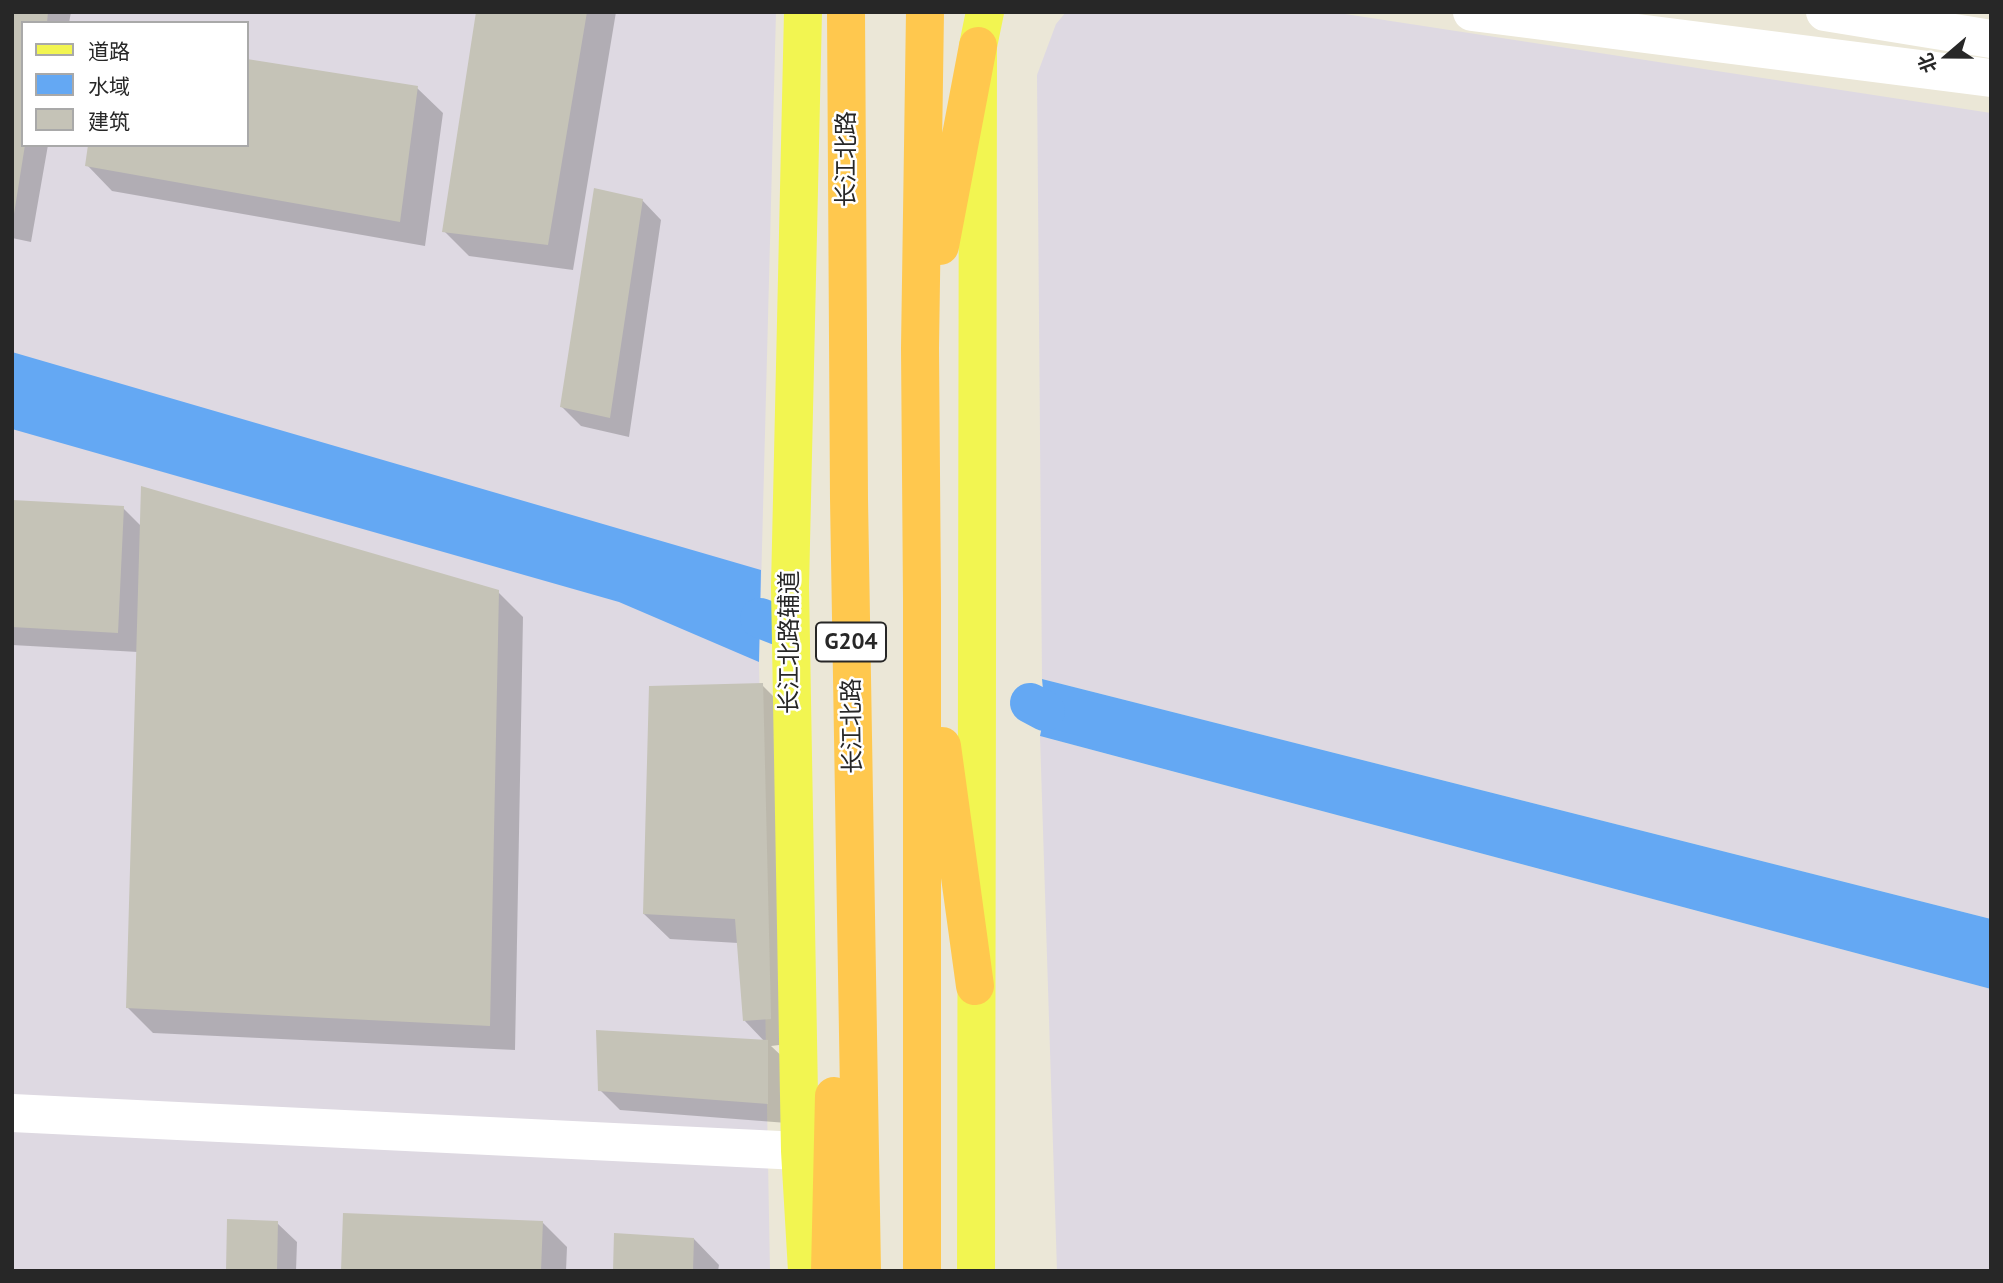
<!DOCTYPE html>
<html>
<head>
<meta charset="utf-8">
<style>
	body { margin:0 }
	#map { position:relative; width:2003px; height:1283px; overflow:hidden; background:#ebe7d7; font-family:"PT Sans","Noto Sans SC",sans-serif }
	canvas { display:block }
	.frame { position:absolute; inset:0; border:14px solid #272727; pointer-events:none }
	.legend { position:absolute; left:21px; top:21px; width:228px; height:126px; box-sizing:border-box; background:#fff; border:2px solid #a9a9a9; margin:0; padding:9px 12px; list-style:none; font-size:21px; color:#272727 }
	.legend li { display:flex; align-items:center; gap:14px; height:35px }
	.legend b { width:35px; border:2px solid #a9a9a9 }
	.north { position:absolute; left:1912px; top:21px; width:70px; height:70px; -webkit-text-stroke:5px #fff; paint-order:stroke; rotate:250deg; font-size:19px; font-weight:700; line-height:28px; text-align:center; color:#272727 }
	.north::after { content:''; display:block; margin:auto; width:24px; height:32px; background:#272727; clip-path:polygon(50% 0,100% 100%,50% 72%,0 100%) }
</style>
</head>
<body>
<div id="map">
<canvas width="2003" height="1283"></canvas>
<div class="frame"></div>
<ul class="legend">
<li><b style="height:9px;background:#f2f551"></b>道路</li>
<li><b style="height:19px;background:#64a8f3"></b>水域</li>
<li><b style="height:19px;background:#c5c3b7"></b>建筑</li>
</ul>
<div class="north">北</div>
</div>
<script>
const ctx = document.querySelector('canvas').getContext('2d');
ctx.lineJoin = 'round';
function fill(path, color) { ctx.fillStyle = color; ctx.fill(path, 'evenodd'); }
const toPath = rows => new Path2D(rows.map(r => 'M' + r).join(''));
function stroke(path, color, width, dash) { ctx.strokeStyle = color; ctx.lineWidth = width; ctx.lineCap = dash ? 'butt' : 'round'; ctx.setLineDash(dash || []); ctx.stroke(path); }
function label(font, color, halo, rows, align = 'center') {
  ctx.font = font + ' "PT Sans","Noto Sans SC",sans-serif'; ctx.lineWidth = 5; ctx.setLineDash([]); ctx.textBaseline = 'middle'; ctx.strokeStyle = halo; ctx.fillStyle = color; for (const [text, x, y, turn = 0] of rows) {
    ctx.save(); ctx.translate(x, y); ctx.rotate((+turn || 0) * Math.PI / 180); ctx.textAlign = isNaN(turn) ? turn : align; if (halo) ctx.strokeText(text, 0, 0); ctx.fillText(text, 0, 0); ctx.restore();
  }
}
const industrial = toPath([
	[12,12,776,12,759,662,770,1271,12,1271],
	[23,23,247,23,247,145,23,145],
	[1066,12,1332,12,1991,113,1991,919,1042,679,1037,75,1056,24],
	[1040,736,1991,989,1991,1271,1057,1271]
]);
const water = toPath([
	[12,352,761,570,759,662,619,602,12,429],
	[1042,679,1991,919,1991,989,1040,736,1045,711]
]);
const shadow = toPath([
	[12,12,71,12,69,23,23,23,23,145,48,145,31,242,12,238],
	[477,12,616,12,573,270,469,256,444,231],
	[247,61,417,88,443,113,425,246,112,191,87,165,247,145],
	[642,200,661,220,629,437,581,426,562,407],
	[12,502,123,508,141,526,498,592,523,617,515,1050,153,1033,128,1008,138,652,12,645],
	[762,685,787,710,795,1043,771,1046,787,1061,787,1123,620,1110,600,1090,765,1042,745,1021,738,943,670,939,644,914],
	[542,1222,567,1247,566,1271,343,1271],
	[277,1223,297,1242,296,1271,228,1271],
	[694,1239,719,1265,718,1271,615,1271]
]);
const canal = toPath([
	[760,618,778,625],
	[1030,703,1045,711]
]);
const building = toPath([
	[12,12,48,12,47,23,23,23,23,145,25,145,14,214],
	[476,12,587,12,548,245,442,232],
	[247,59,418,86,400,222,85,166,88,145,247,145],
	[594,188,643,199,610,418,560,407],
	[141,486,499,590,490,1026,126,1008],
	[12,500,124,506,118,633,12,627],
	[763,683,771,1019,743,1021,735,919,643,914,649,686],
	[596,1030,768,1040,768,1104,598,1091],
	[343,1213,543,1221,541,1271,341,1271],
	[227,1219,278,1221,277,1271,226,1271],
	[614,1233,694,1238,693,1271,613,1271]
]);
const minor = toPath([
	[1472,12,1991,78],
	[1825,12,1991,39],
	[12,1113,800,1151]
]);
const major = toPath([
	[803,12,790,587,800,1151,807,1271],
	[976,1271,978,46,985,12]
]);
const highway = toPath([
	[846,12,849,499,862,1271],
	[940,246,978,46],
	[942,746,975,986],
	[830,1271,834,1096],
	[922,1271,922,599,920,348,925,12]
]);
const shields = [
	[851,642,70]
];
const shieldNames = [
	["G204",851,642]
];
const streetNames = [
	["长江北路",847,159,-90],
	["长江北路辅道",790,642,-90],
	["长江北路",853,726,-91]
];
fill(industrial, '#ded9e2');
fill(water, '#64a8f3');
fill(shadow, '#0003');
stroke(canal, '#64a8f3', 40);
fill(building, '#c5c3b7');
stroke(minor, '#fff', 38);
stroke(major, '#f2f551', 38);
stroke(highway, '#ffc84e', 38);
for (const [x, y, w] of shields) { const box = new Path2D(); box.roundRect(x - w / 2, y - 19.5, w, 39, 5); ctx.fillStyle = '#fff'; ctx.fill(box); stroke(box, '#272727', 2); }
label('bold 23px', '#272727', null, shieldNames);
label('24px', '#272727', '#fff', streetNames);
</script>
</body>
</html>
